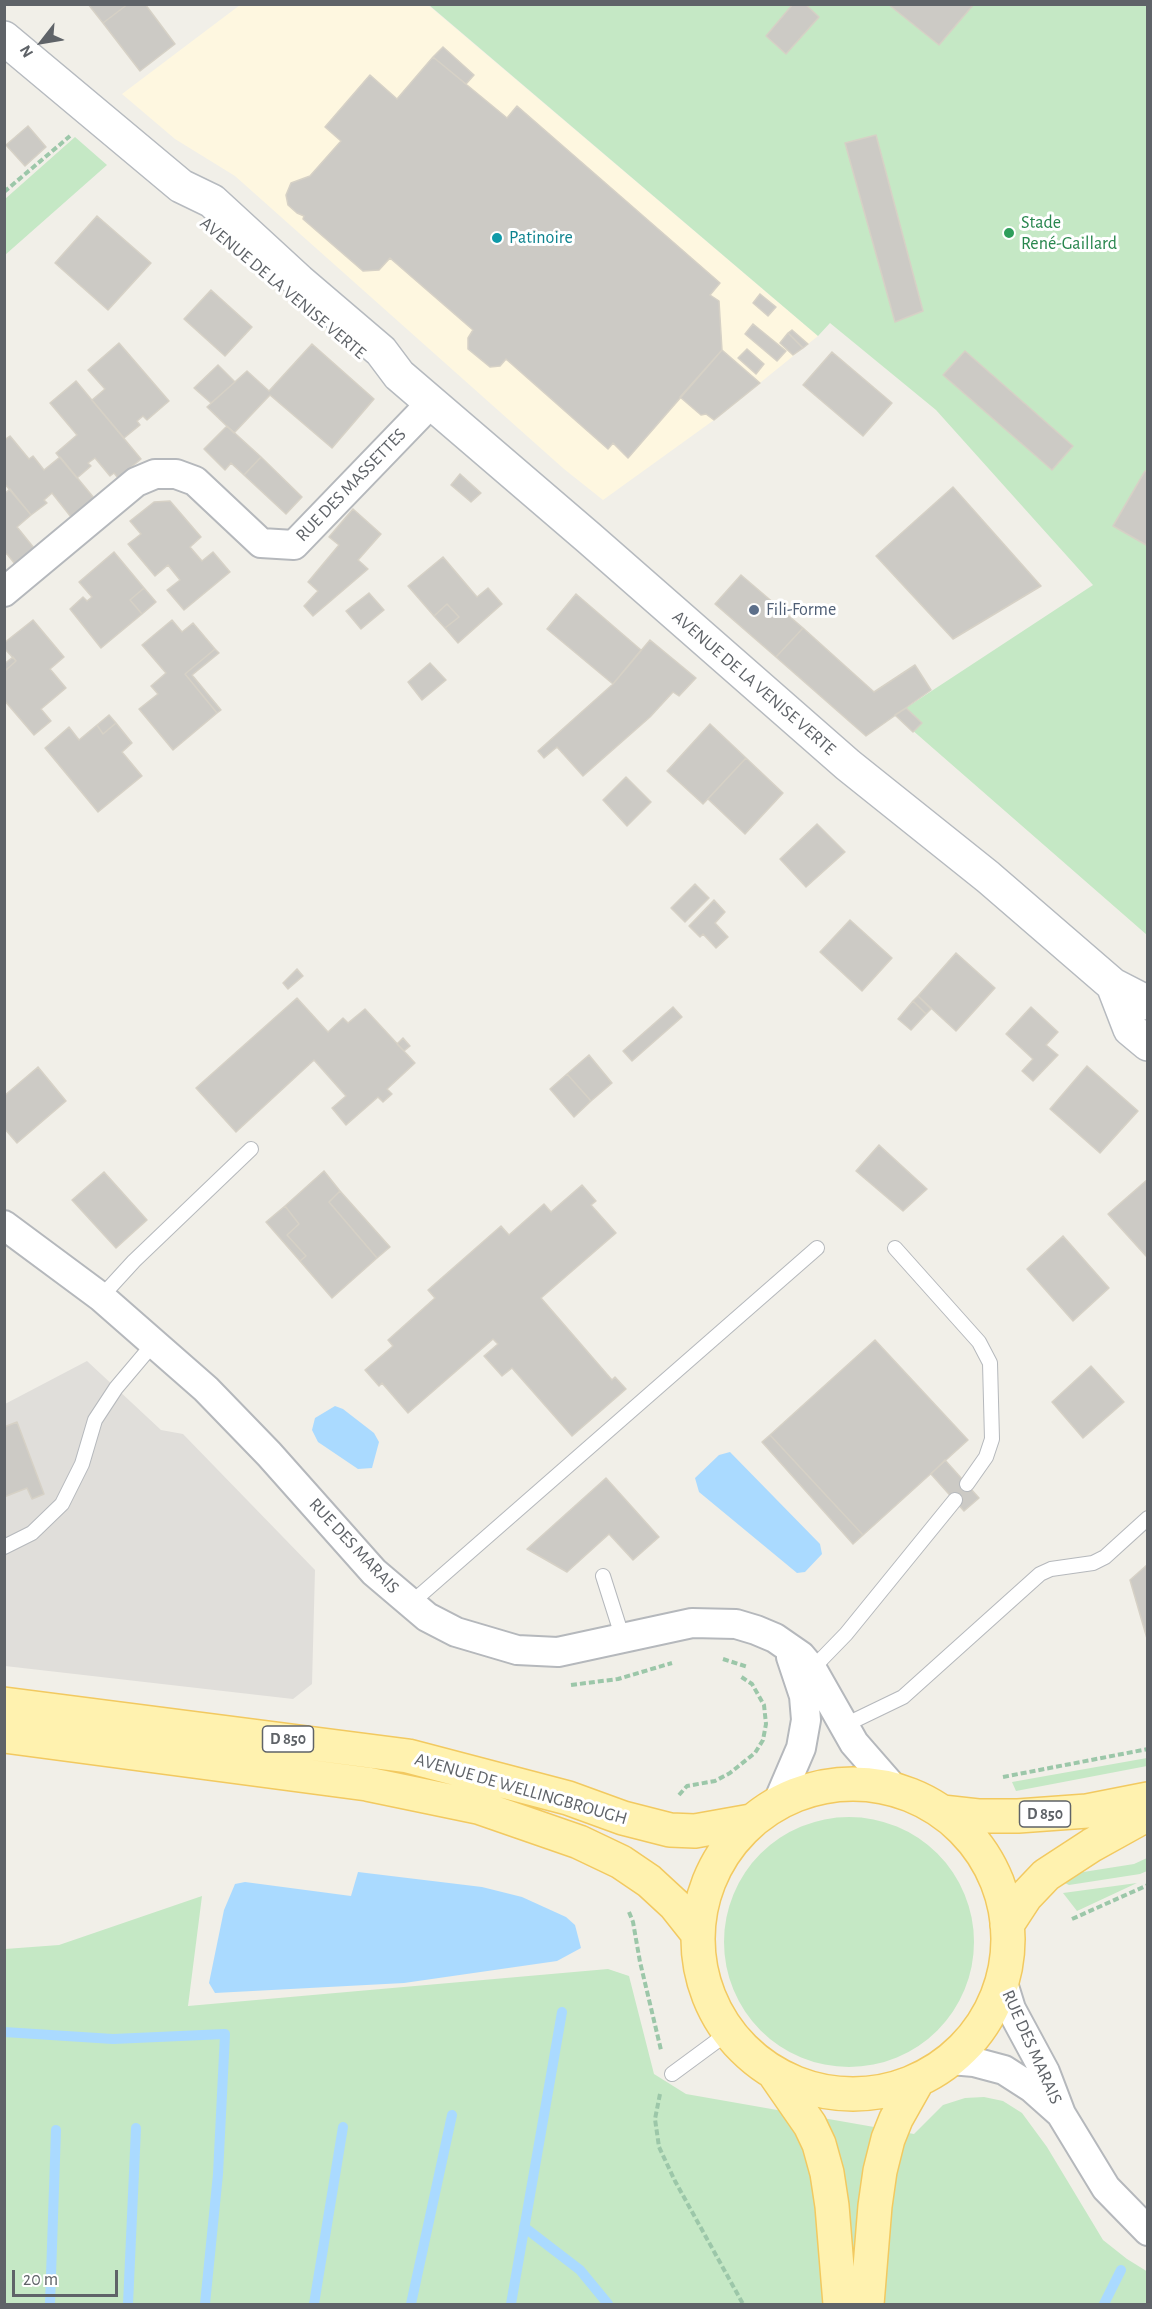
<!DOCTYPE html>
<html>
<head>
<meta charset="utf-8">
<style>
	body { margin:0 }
	#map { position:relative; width:1152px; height:2309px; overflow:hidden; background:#f1efe8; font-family:"Alegreya Sans",sans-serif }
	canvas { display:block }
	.frame { position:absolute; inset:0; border:6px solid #5f6368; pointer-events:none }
	.north { position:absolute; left:12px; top:12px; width:60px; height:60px; -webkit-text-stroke:4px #fff; paint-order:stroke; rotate:239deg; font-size:16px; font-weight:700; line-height:24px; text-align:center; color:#5f6368 }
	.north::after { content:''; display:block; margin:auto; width:21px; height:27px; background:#5f6368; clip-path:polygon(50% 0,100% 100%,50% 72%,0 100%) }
	.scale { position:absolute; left:12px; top:2270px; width:106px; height:27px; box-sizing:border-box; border:3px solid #5f6368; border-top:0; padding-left:8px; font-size:18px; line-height:21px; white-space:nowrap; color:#5f6368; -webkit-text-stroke:4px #fff; paint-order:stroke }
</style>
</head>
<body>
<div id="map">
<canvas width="1152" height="2309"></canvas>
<div class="frame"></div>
<div class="north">N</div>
<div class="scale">20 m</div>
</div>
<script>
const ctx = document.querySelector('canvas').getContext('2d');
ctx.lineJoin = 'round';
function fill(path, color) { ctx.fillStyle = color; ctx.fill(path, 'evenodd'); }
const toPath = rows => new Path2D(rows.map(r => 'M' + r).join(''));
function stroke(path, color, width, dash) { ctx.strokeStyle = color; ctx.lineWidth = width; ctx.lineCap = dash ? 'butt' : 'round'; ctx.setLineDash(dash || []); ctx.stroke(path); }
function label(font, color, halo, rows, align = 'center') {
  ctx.font = font + ' "Alegreya Sans",sans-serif'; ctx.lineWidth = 6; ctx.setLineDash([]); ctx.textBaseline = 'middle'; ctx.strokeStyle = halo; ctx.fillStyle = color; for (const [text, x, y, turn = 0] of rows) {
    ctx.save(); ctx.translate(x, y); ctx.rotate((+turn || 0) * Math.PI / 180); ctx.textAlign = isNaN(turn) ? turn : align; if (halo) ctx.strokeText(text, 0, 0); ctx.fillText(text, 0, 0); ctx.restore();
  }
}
const commercial = toPath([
	[240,5,428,5,818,336,714,420,603,500,564,469,235,176,175,139,122,94]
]);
const industrial = toPath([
	[87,1361,161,1430,183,1434,315,1570,312,1684,293,1699,5,1666,5,1404]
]);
const green = toPath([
	[429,5,1147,5,1147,935,895,715,1093,585,936,410,830,323,818,336],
	[75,137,107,165,5,255,5,199],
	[1147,1758,1147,1766,1016,1791,1012,1782],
	'724 1942a125 125 0 1 1 250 0a125 125 0 1 1-250 0Z',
	[1147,1858,1147,1871,1140,1874,1069,1885,1065,1883,1077,1873,1134,1864],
	[1137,1883,1077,1911,1063,1893],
	[202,1896,188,2006,608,1969,629,1976,654,2074,686,2094,914,2134,943,2105,965,2098,984,2097,1003,2101,1022,2113,1047,2147,1103,2240,1127,2259,1148,2272,1147,2304,5,2304,5,1949,59,1945]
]);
const water = toPath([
	[335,1406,343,1409,374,1433,379,1442,372,1468,358,1469,318,1442,312,1430,315,1418],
	[730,1452,820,1544,822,1554,805,1572,797,1573,699,1492,695,1478,719,1455],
	[358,1872,482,1887,522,1897,566,1917,575,1925,581,1948,557,1961,404,1983,215,1993,209,1983,224,1910,235,1884,245,1882,351,1896]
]);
const stream = toPath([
	[4,2032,113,2039,225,2034,218,2174,205,2304],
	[524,2227,580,2270,608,2304],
	[50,2304,56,2130],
	[128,2304,136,2128],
	[314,2304,343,2127],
	[411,2304,452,2115],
	[511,2304,562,2012],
	[1104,2304,1121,2270]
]);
const building = toPath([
	[88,4,128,4,103,23,88,4],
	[128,4,145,4,175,44,140,71,103,23,128,4],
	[793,4,805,4,819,17,786,54,766,36,793,4],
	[888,4,974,4,939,45,888,4],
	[443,47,474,75,466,84,433,57,443,47],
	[433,57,507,118,517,106,720,283,710,295,719,301,722,350,628,458,613,443,608,449,506,359,500,366,490,367,468,349,468,338,473,330,390,258,379,270,363,271,303,219,304,216,297,213,288,205,286,195,291,183,310,176,341,141,325,127,370,75,397,99,433,57],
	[28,126,46,147,25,166,6,145,28,126],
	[876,135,923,311,895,322,845,143,876,135],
	[97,216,151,263,108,310,55,263,97,216],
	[211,290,252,327,225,356,184,319,211,290],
	[760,294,776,307,768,316,753,303,760,294],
	[753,324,786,351,777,361,745,334,753,324],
	[792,330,808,344,803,348,788,333,792,330],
	[788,333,803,348,793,355,780,343,788,333],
	[119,343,169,401,147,420,143,416,137,421,140,425,124,438,92,400,105,389,88,370,119,343],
	[312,344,374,399,332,448,270,395,234,433,207,407,247,371,269,391,312,344],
	[747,349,764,364,756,374,738,358,747,349],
	[722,350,760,383,714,420,706,414,701,415,680,397,722,350],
	[965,351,1073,446,1052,470,943,375,965,351],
	[832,352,892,403,863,436,803,385,832,352],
	[218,365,235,382,211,403,194,388,218,365],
	[76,381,141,459,118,478,114,473,110,476,95,458,88,463,91,466,77,478,56,453,77,435,50,403,76,381],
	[227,426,261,457,244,475,231,463,225,470,204,449,227,426],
	[10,436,29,459,33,456,44,470,60,457,94,498,71,517,52,493,44,500,47,503,31,515,4,483,4,440,10,436],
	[261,457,302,497,286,514,244,475,261,457],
	[1145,471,1148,472,1148,546,1113,526,1145,471],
	[460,474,481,493,471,502,451,485,460,474],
	[953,487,1041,586,953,639,876,556,953,487],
	[10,489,31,515,17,527,34,548,15,564,7,554,4,554,4,494,10,489],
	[170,501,201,537,190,547,202,561,213,552,230,572,184,610,167,590,180,580,168,565,155,576,128,544,141,534,130,521,154,502,170,501],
	[353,509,381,534,358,560,368,569,313,616,304,606,318,591,308,582,339,545,329,537,353,509],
	[114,552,144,588,130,600,142,614,101,648,70,609,83,597,87,601,92,597,79,582,114,552],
	[443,557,477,597,488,588,502,604,458,643,445,628,459,617,447,604,434,616,408,586,443,557],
	[741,575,803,628,776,657,715,604,741,575],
	[144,588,156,602,142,614,130,600,144,588],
	[369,593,384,610,361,629,346,611,369,593],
	[576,594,641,650,613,684,547,629,576,594],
	[447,604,459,617,445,628,434,616,447,604],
	[33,620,64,657,50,669,66,688,41,709,51,721,34,735,4,700,4,667,6,670,16,661,4,648,4,643,33,620],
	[172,620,182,632,193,623,215,649,185,674,217,713,173,750,139,709,158,694,151,686,166,673,142,645,172,620],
	[803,628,874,692,915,665,931,690,866,736,776,657,803,628],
	[650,640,696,678,679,696,673,692,650,717,583,776,557,747,544,758,538,751,613,684,650,640],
	[215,649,219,653,192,675,221,710,217,713,185,674,215,649],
	[13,657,16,661,6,670,4,664,13,657],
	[430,663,446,680,422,700,408,682,430,663],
	[906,708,922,723,913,732,895,715,906,708],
	[109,715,116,723,103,734,97,725,109,715],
	[116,723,132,743,122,752,142,776,98,812,45,748,69,727,79,740,97,725,103,734,116,723],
	[710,724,746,758,703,804,667,771,710,724],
	[746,758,783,793,745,834,708,799,746,758],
	[626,777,651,802,627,826,603,800,626,777],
	[817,824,845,852,806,887,780,859,817,824],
	[695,884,709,898,685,922,671,908,695,884],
	[714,900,725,912,715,923,728,937,716,948,703,934,700,937,689,926,714,900],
	[850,920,892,958,862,991,820,952,850,920],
	[956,953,995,988,956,1031,918,996,956,953],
	[297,969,303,976,288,989,283,983,297,969],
	[918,996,931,1009,926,1014,913,1001,918,996],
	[297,998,328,1032,343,1018,348,1023,365,1009,415,1063,387,1089,392,1094,383,1102,378,1097,346,1125,332,1108,346,1096,314,1060,236,1132,196,1088,297,998],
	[913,1001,926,1014,911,1030,898,1019,913,1001],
	[673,1007,682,1017,632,1061,623,1051,673,1007],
	[1031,1007,1058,1032,1046,1045,1058,1055,1033,1081,1022,1071,1033,1059,1006,1034,1031,1007],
	[403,1038,410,1046,404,1051,397,1044,403,1038],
	[589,1055,612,1083,591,1101,567,1074,589,1055],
	[1087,1066,1138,1111,1100,1153,1050,1109,1087,1066],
	[38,1067,66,1101,17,1143,4,1128,4,1096,38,1067],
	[567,1074,591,1101,574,1117,550,1089,567,1074],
	[879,1145,927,1189,903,1211,856,1171,879,1145],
	[324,1171,340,1191,329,1202,377,1258,332,1298,300,1261,306,1256,287,1235,299,1224,285,1206,324,1171],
	[104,1172,147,1220,116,1248,72,1200,104,1172],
	[1148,1179,1148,1254,1146,1256,1108,1214,1148,1179],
	[582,1185,596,1201,591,1205,616,1233,541,1298,612,1380,615,1377,626,1389,572,1436,512,1368,502,1376,484,1356,498,1344,493,1339,408,1413,382,1383,379,1386,365,1370,393,1346,388,1340,435,1298,428,1290,501,1226,509,1235,544,1204,551,1212,582,1185],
	[340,1191,390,1247,377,1258,329,1202,340,1191],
	[285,1206,299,1224,287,1235,306,1256,300,1261,266,1222,285,1206],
	[1063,1236,1109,1288,1073,1321,1027,1269,1063,1236],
	[875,1340,968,1440,863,1535,770,1435,875,1340],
	[1091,1366,1124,1402,1083,1438,1052,1402,1091,1366],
	[17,1422,44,1494,32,1499,27,1488,4,1497,4,1427,17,1422],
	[770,1435,863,1535,853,1544,762,1442,770,1435],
	[945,1460,979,1498,964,1511,931,1474,945,1460],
	[606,1478,659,1537,633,1560,609,1534,567,1572,527,1549,606,1478],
	[1148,1564,1148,1642,1130,1580,1148,1564]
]);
const path = toPath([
	[4,192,70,136],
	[723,1659,748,1667],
	[571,1685,618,1679,672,1663],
	[1003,1777,1148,1749],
	[679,1795,687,1786,715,1781,730,1773,755,1753,763,1740,766,1724,764,1705,752,1684,740,1676],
	[629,1912,633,1922,640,1962,661,2050],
	[1072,1919,1148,1885],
	[660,2094,655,2119,659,2147,675,2181,743,2304]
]);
const service = toPath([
	[895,1248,979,1342,990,1363,992,1439,986,1457,967,1484],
	[101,1297,134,1261,251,1149],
	[4,1547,32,1533,62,1504,82,1464,95,1420,116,1388,154,1343],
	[603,1576,623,1639],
	[410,1604,817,1248],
	[808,1670,812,1669,846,1634,955,1500],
	[842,1723,845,1725,903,1697,1040,1574,1051,1569,1093,1563,1105,1557,1148,1518],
	[672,2074,729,2032]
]);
const minor = toPath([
	[4,592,136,482,155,474,176,474,195,481,261,543,294,545,432,402],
	[4,1225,101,1297,206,1389,269,1454,374,1572,427,1617,456,1632,517,1650,558,1652,692,1623,736,1624,756,1630,775,1638,801,1656,812,1669,854,1743,895,1790],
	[777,1804,801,1748,806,1720,804,1696,791,1657],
	[1002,1980,1011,2009,1045,2072,1061,2114,1106,2188,1148,2231],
	[951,2060,974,2062,1004,2070,1032,2088,1059,2112]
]);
const secondary = toPath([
	[4,38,181,186,212,201,299,281,381,351,399,375,589,538,848,765,988,877,1113,985,1148,1003],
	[1113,985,1130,1029,1148,1044]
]);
const primary = toPath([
	[4,1704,408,1756,568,1798,623,1818,670,1830,695,1831,751,1821],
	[4,1736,367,1784,478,1807,579,1842,621,1862,649,1881,675,1905,698,1934],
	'698 1939a155 155 0 1 1 310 0a155 155 0 1 1-310 0Z',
	[942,1812,978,1816,1018,1816,1087,1811,1148,1799],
	[1007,1925,1026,1896,1046,1875,1092,1845,1148,1814],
	[774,2073,810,2125,819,2144,827,2173,832,2206,840,2304],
	[867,2304,875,2206,880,2171,888,2139,896,2119,918,2080]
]);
const markers = [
	[1009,233,6,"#2e9e5b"],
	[497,238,6,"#0f9aa8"],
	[754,610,6,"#5c6f8a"]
];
const shields = [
	[288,1739,51],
	[1045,1814,51]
];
const shieldNames = [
	["D 850",288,1739],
	["D 850",1045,1814]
];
const leisureNames = [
	["Stade",1021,223],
	["René-Gaillard",1021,244]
];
const cultureNames = [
	["Patinoire",509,238]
];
const streetNames = [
	["AVENUE DE LA VENISE VERTE",283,288,40],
	["RUE DES MASSETTES",351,485,-46],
	["AVENUE DE LA VENISE VERTE",754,683,41],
	["RUE DES MARAIS",354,1546,47],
	["AVENUE DE WELLINGBROUGH",521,1789,16],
	["RUE DES MARAIS",1032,2047,66]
];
const serviceNames = [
	["Fili-Forme",766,610]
];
fill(commercial, '#fef7e0');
fill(industrial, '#e0deda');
fill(green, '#c5e8c5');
fill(water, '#aadaff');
stroke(stream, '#aadaff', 10);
fill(building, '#cccac5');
stroke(building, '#d6d1c6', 1.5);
stroke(service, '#b5b8bc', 16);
stroke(minor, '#b5b8bc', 32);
stroke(secondary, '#b6babf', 36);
stroke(primary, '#f2c960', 36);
stroke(path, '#9cc7a9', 4, [6, 3]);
stroke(service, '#fff', 14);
stroke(minor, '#fff', 28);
stroke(secondary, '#fff', 33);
stroke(primary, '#fff2af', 33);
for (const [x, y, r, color] of markers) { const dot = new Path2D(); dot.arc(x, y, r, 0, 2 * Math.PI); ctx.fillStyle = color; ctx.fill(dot); stroke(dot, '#fff', 2); }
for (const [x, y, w] of shields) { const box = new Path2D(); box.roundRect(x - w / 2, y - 13, w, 26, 4.5); ctx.fillStyle = '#fff'; ctx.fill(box); stroke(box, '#5f6368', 1.5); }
label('bold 16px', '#5f6368', null, shieldNames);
label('18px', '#27864d', '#fff', leisureNames, 'left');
label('18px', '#0d838f', '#fff', cultureNames, 'left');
label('18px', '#5f6368', '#fff', streetNames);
label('18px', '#4e5e75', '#fff', serviceNames, 'left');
</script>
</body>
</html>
